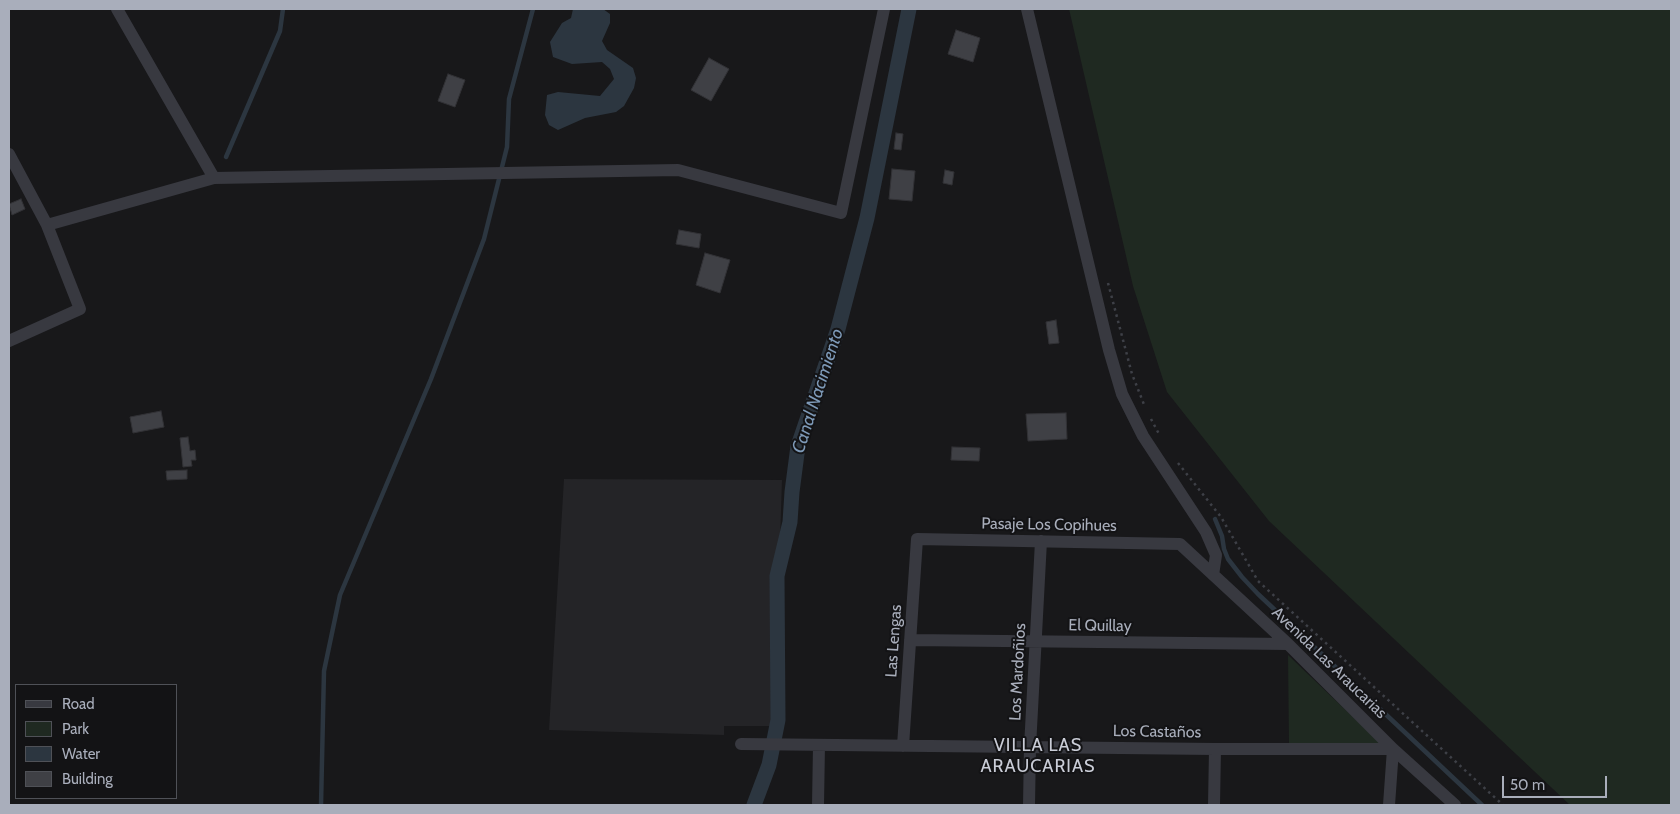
<!DOCTYPE html>
<html>
<head>
<meta charset="utf-8">
<style>
	body { margin:0 }
	#map { position:relative; width:1680px; height:814px; overflow:hidden; background:#18181a; font-family:Cabin,sans-serif }
	canvas { display:block }
	.frame { position:absolute; inset:0; border:10px solid #a9aebb; pointer-events:none }
	.legend { position:absolute; left:15px; top:684px; width:162px; height:115px; box-sizing:border-box; background:#131315; border:1px solid #4f5157; margin:0; padding:6px 9px; list-style:none; font-size:15px; color:#a9aebb }
	.legend li { display:flex; align-items:center; gap:10px; height:25px }
	.legend b { width:25px; border:1px solid #4f5157 }
	.scale { position:absolute; left:1502px; top:776px; width:105px; height:22px; box-sizing:border-box; border:2px solid #a9aebb; border-top:0; padding-left:6px; font-size:15px; line-height:18px; white-space:nowrap; color:#a9aebb; -webkit-text-stroke:4px #131315; paint-order:stroke }
</style>
</head>
<body>
<div id="map">
<canvas width="1680" height="814"></canvas>
<div class="frame"></div>
<ul class="legend">
<li><b style="height:6px;background:#383940"></b>Road</li>
<li><b style="height:14px;background:#1f2921"></b>Park</li>
<li><b style="height:14px;background:#2c3640"></b>Water</li>
<li><b style="height:14px;background:#3f4045"></b>Building</li>
</ul>
<div class="scale">50 m</div>
</div>
<script>
const ctx = document.querySelector('canvas').getContext('2d');
ctx.lineJoin = 'round';
function fill(path, color) { ctx.fillStyle = color; ctx.fill(path, 'evenodd'); }
const toPath = rows => new Path2D(rows.map(r => 'M' + r).join(''));
function stroke(path, color, width, dash) { ctx.strokeStyle = color; ctx.lineWidth = width; ctx.lineCap = dash ? 'butt' : 'round'; ctx.setLineDash(dash || []); ctx.stroke(path); }
function label(font, color, halo, rows, align = 'center') {
  ctx.font = font + ' Cabin,sans-serif'; ctx.lineWidth = 4; ctx.setLineDash([]); ctx.textBaseline = 'middle'; ctx.strokeStyle = halo; ctx.fillStyle = color; for (const [text, x, y, turn = 0] of rows) {
    ctx.save(); ctx.translate(x, y); ctx.rotate((+turn || 0) * Math.PI / 180); ctx.textAlign = isNaN(turn) ? turn : align; if (halo) ctx.strokeText(text, 0, 0); ctx.fillText(text, 0, 0); ctx.restore();
  }
}
const built = toPath([
	[564,479,782,480,774,726,724,726,724,735,549,730]
]);
const green = toPath([
	[1069,9,1671,9,1671,805,1570,805,1269,521,1167,392,1133,286],
	[1288,655,1380,743,1289,743]
]);
const water = toPath([
	[573,9,603,9,610,14,610,23,602,41,607,50,633,68,636,78,634,88,624,106,616,112,585,118,558,130,549,125,545,115,547,95,558,92,600,96,614,79,610,69,602,62,572,64,553,57,550,42,562,23,571,18]
]);
const stream = toPath([
	[226,157,280,31,283,9],
	[1215,519,1222,536,1224,549,1228,559,1242,577,1258,594,1482,805],
	[321,805,324,671,340,595,431,379,484,239,507,147,509,99,533,9]
]);
const canal = toPath([
	[754,805,769,765,778,720,777,576,790,522,792,492,798,446,838,329,867,218,909,9]
]);
const building = toPath([
	[956,30,980,38,973,62,948,54,956,30],
	[709,58,729,69,711,101,691,90,709,58],
	[448,74,465,80,455,107,438,101,448,74],
	[896,133,903,134,901,150,894,149,896,133],
	[892,169,915,171,912,201,889,199,892,169],
	[945,170,954,172,952,185,943,183,945,170],
	[21,199,25,209,12,215,9,204,21,199],
	[679,230,701,234,699,248,676,244,679,230],
	[705,253,730,260,720,293,696,285,705,253],
	[1056,320,1059,343,1049,344,1046,322,1056,320],
	[161,411,164,427,133,433,130,417,161,411],
	[1066,413,1067,439,1028,441,1026,414,1066,413],
	[188,437,190,451,195,450,196,460,191,460,192,466,183,467,180,438,188,437],
	[952,447,980,448,979,461,951,460,952,447],
	[187,470,187,479,167,480,166,471,187,470]
]);
const path = toPath([
	[1108,283,1132,374,1145,407],
	[1151,419,1159,434],
	[1178,463,1221,517,1258,581,1503,805]
]);
const minor = toPath([
	[117,9,214,178,678,170,841,213,884,9],
	[1027,9,1109,350,1122,394,1143,436,1206,532,1216,555,1213,575],
	[9,154,47,225,214,178],
	[9,341,80,309,47,225],
	[910,640,1288,644],
	[741,744,1215,749,1393,749,1389,805],
	[903,746,917,539,1180,544,1288,644,1393,749,1455,805],
	[818,805,819,745],
	[1029,805,1030,747,1041,541],
	[1214,805,1215,749]
]);
const streetNames = [
	["Pasaje Los Copihues",1049,525,1],
	["El Quillay",1100,626,1],
	["Las Lengas",894,641,-86],
	["Avenida Las Araucarias",1329,663,44],
	["Los Mardoñios",1018,672,-87],
	["Los Castaños",1157,732,1]
];
const waterNames = [
	["Canal Nacimiento",818,391,-72]
];
const neighbourhoodNames = [
	["VILLA LAS",1038,746],
	["ARAUCARIAS",1038,767]
];
fill(built, '#242427');
fill(green, '#1f2921');
fill(water, '#2c3640');
stroke(stream, '#2c3640', 4.5);
stroke(canal, '#2c3640', 15);
fill(building, '#3f4045');
stroke(building, '#323236', 1);
stroke(path, '#3e4047', 2.5, [2.5, 4]);
stroke(minor, '#383940', 12);
label('16px', '#a9aebb', '#131315', streetNames);
label('italic 18px', '#7e9ab8', '#131315', waterNames);
ctx.letterSpacing = '1px';
label('18px', '#cacdd7', '#131315', neighbourhoodNames);
ctx.letterSpacing = '0px';
</script>
</body>
</html>
